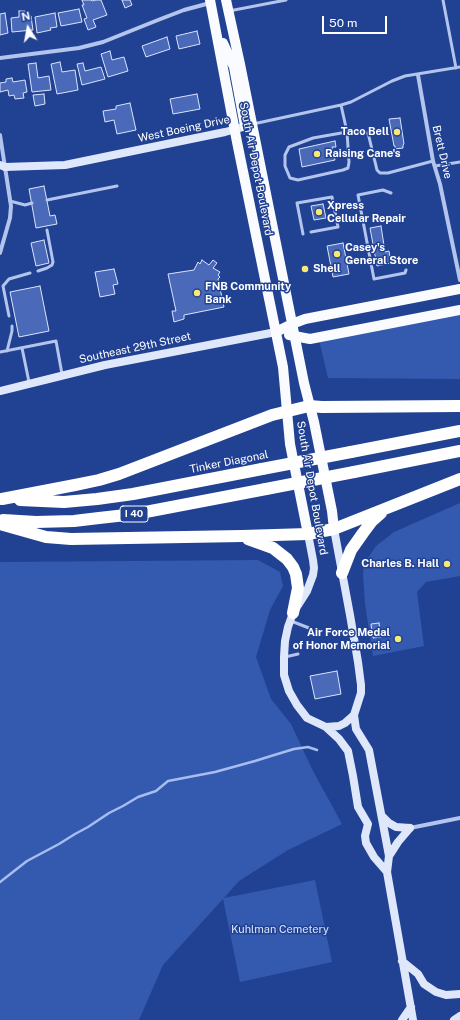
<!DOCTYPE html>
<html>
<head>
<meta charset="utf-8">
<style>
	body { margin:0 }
	#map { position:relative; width:460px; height:1020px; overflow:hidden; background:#214193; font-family:"Public Sans",sans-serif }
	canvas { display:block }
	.north { position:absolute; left:8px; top:8px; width:40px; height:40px; -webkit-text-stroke:3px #214193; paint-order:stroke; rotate:349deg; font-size:11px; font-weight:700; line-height:16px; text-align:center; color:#fff }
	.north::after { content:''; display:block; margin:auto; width:14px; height:18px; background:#fff; clip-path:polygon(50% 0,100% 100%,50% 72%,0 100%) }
	.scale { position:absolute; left:322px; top:16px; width:65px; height:18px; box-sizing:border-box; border:2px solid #fff; border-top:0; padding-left:5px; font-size:12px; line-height:14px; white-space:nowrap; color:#fff; -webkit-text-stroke:3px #214193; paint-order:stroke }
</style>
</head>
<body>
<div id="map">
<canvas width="460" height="1020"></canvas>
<div class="north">N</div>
<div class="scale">50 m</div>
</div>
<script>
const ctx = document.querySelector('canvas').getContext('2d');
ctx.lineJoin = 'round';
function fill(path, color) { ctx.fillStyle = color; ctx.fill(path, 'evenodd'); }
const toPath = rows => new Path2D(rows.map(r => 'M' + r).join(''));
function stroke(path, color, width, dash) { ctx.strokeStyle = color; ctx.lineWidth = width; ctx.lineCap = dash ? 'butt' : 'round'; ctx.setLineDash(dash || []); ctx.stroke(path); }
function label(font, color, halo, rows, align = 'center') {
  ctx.font = font + ' "Public Sans",sans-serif'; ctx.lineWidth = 3; ctx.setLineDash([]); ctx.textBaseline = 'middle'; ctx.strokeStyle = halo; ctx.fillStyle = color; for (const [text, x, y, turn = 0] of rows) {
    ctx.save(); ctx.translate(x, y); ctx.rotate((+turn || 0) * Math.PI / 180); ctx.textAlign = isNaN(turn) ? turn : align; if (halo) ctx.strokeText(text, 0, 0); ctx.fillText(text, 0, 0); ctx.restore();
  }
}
const green = toPath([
	[460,312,460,379,328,378,319,340],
	[460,503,460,576,426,582,417,592,424,646,373,656,365,604,363,574,364,564,376,546,394,532],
	[258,560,280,572,283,586,270,610,256,657,271,699,291,724,313,771,342,824,288,850,239,881,224,898,315,880,332,962,240,982,223,899,163,965,139,1020,0,1020,0,562]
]);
const stream = toPath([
	[0,882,27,861,59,844,75,834,88,827,109,813,123,806,138,797,156,791,168,781,215,772,255,761,271,756,294,749,308,747,317,750]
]);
const building = toPath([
	[82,0,91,0,92,1,96,0,101,0,107,15,93,20,96,27,88,30,84,19,87,18,82,5,84,5,82,0],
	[122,0,130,0,132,5,125,8,122,0],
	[79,9,82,22,61,26,58,13,79,9],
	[19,11,25,11,26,17,31,16,33,30,12,32,11,18,19,17,19,11],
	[5,13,8,33,0,35,0,14,5,13],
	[55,13,57,27,50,28,51,30,37,33,35,17,55,13],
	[197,31,200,44,179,49,176,36,197,31],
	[167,37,170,49,146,57,142,46,167,37],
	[110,51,112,60,124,57,128,71,108,77,101,54,110,51],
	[60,62,62,72,75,70,78,90,57,94,51,64,60,62],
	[36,63,38,78,49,76,51,90,32,92,28,64,36,63],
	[83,63,85,71,101,67,105,79,82,85,77,64,83,63],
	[12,78,13,82,25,80,27,92,23,93,24,98,15,99,14,95,9,96,8,90,0,92,0,83,6,82,6,79,12,78],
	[44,94,45,104,35,106,33,95,44,94],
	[197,94,200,109,173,114,170,99,197,94],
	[130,103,136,130,117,134,114,120,105,122,103,111,116,109,116,106,130,103],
	[400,118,404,144,403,145,403,148,395,149,395,146,394,146,389,119,400,118],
	[335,141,336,147,332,147,335,160,302,167,299,149,335,141],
	[44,186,50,216,55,215,57,224,36,228,29,189,44,186],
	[323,204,326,218,314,220,311,206,323,204],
	[381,226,385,252,389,251,391,263,377,266,370,228,381,226],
	[44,240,49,263,36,266,31,243,44,240],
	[343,243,349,274,333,277,327,246,343,243],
	[202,260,209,265,213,260,217,263,213,268,220,272,218,275,220,277,218,279,224,307,184,315,184,319,174,322,172,311,176,311,168,274,194,270,198,262,200,264,202,260],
	[114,269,118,284,113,285,115,294,100,297,95,272,114,269],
	[40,286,49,331,19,337,10,292,40,286],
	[379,623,381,637,373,638,371,624,379,623],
	[337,671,341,694,315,699,310,676,337,671]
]);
const lane = toPath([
	[443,0,456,68],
	[229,11,286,0],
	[341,105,347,132,349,162,348,168,343,170,298,180,290,178,285,166,285,155,289,147,313,138,347,132,368,133,377,170,380,173,388,173,433,161],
	[253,124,341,105,351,102,392,81,405,76,460,67],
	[435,166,460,162],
	[391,193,383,190,358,195,374,279,405,273,406,270],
	[47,200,117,186],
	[10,201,25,205,32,203],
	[303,234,297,203,332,197,338,227,311,232],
	[38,271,47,268,52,265,53,262,47,230],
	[9,316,3,286,9,279,30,273],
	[22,348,29,382],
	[7,351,12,331,12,326],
	[0,352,56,341,62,374],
	[291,621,309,628],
	[285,657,298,654]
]);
const street = toPath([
	[0,58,79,48,103,42,158,20,184,10,210,3],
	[418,75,433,161,440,184,460,280],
	[0,135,11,206,10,218,0,253],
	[410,828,460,818]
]);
const secondary = toPath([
	[0,165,5,167,65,165,225,132,251,125],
	[0,391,105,365,276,332],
	[334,529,350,615,358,662,361,685,361,693,354,715,356,729,369,750,389,856,387,872,413,1020],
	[308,534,313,560,314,568,313,575,307,591,293,613,288,627,285,641,284,657,284,675,289,691,297,705,307,718,326,727,339,739,348,751,353,776,358,807,368,824,365,836,366,843,374,857,387,872],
	[326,727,339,726,345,723,354,715],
	[382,816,389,823,396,827,410,828],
	[389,856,398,842,410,828],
	[402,961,418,974,424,984,436,992,446,995,460,994],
	[402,1020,411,1007],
	[454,1020,460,1016]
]);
const primary = toPath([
	[210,0,237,142,283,367,290,444,308,534],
	[226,0,240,64,304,383,314,422,332,511,334,529],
	[223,43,234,67,245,126],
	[276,332,292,324,305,319,460,289],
	[289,335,310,339,460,310]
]);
const highway = toPath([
	[351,452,460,431],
	[354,472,460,451],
	[2,499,75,485,99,480,119,474,272,415,309,406,322,407,460,406],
	[20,500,64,502,97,499,133,494,262,469],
	[3,520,36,522,74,521,99,518,135,514,266,489],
	[0,524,46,537,71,539,242,536,308,534,334,529,460,479],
	[248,539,273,548,287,559,293,567,296,574,298,588,293,613],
	[342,573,351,550,363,533,372,521,381,513]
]);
const highwayBridge = toPath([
	[262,469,351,452],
	[266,489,354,472]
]);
const markers = [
	[397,132,4,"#fae874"],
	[317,154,4,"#fae874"],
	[319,212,4,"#fae874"],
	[337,254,4,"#fae874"],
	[305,269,4,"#fae874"],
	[197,293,4,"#fae874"],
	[447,564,4,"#fae874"],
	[398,639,4,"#fae874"]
];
const shields = [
	[134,514,28]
];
const shieldNames = [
	["I 40",134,514]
];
const streetNames = [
	["West Boeing Drive",184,129,-12],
	["Brett Drive",442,152,77],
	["South Air Depot Boulevard",256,169,79],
	["Southeast 29th Street",135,348,-12],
	["Tinker Diagonal",229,462,-11],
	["South Air Depot Boulevard",312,488,80]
];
const poiNames = [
	["Taco Bell",389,132,"right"],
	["Raising Cane's",325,154],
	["Xpress",327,206],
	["Cellular Repair",327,219],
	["Casey's",345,248],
	["General Store",345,261],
	["Shell",313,269],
	["FNB Community",205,287],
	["Bank",205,300],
	["Charles B. Hall",439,564,"right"],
	["Air Force Medal",390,633,"right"],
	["of Honor Memorial",390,646,"right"]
];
const parkNames = [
	["Kuhlman Cemetery",280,930]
];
fill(green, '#345ab0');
stroke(stream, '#a7bdef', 2.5);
fill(building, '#4a6ab9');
stroke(building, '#d9e3fa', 1);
stroke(lane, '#b3c4ed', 3);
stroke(street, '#b3c4ed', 4);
stroke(secondary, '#dfe7fa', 8);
stroke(primary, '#f9fbff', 10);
stroke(highway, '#fff', 12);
stroke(highwayBridge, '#fff', 12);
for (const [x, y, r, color] of markers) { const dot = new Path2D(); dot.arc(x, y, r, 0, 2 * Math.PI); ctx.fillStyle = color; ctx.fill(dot); stroke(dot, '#214193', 1.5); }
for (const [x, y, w] of shields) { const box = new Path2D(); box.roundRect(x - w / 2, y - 8, w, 16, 3); ctx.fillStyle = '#214193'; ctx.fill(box); stroke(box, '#fff', 1); }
label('bold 10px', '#fff', null, shieldNames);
label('11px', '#fff', '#214193', streetNames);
label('bold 11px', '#fff', '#214193', poiNames, 'left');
label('11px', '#d9e3fa', '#214193', parkNames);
</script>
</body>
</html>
